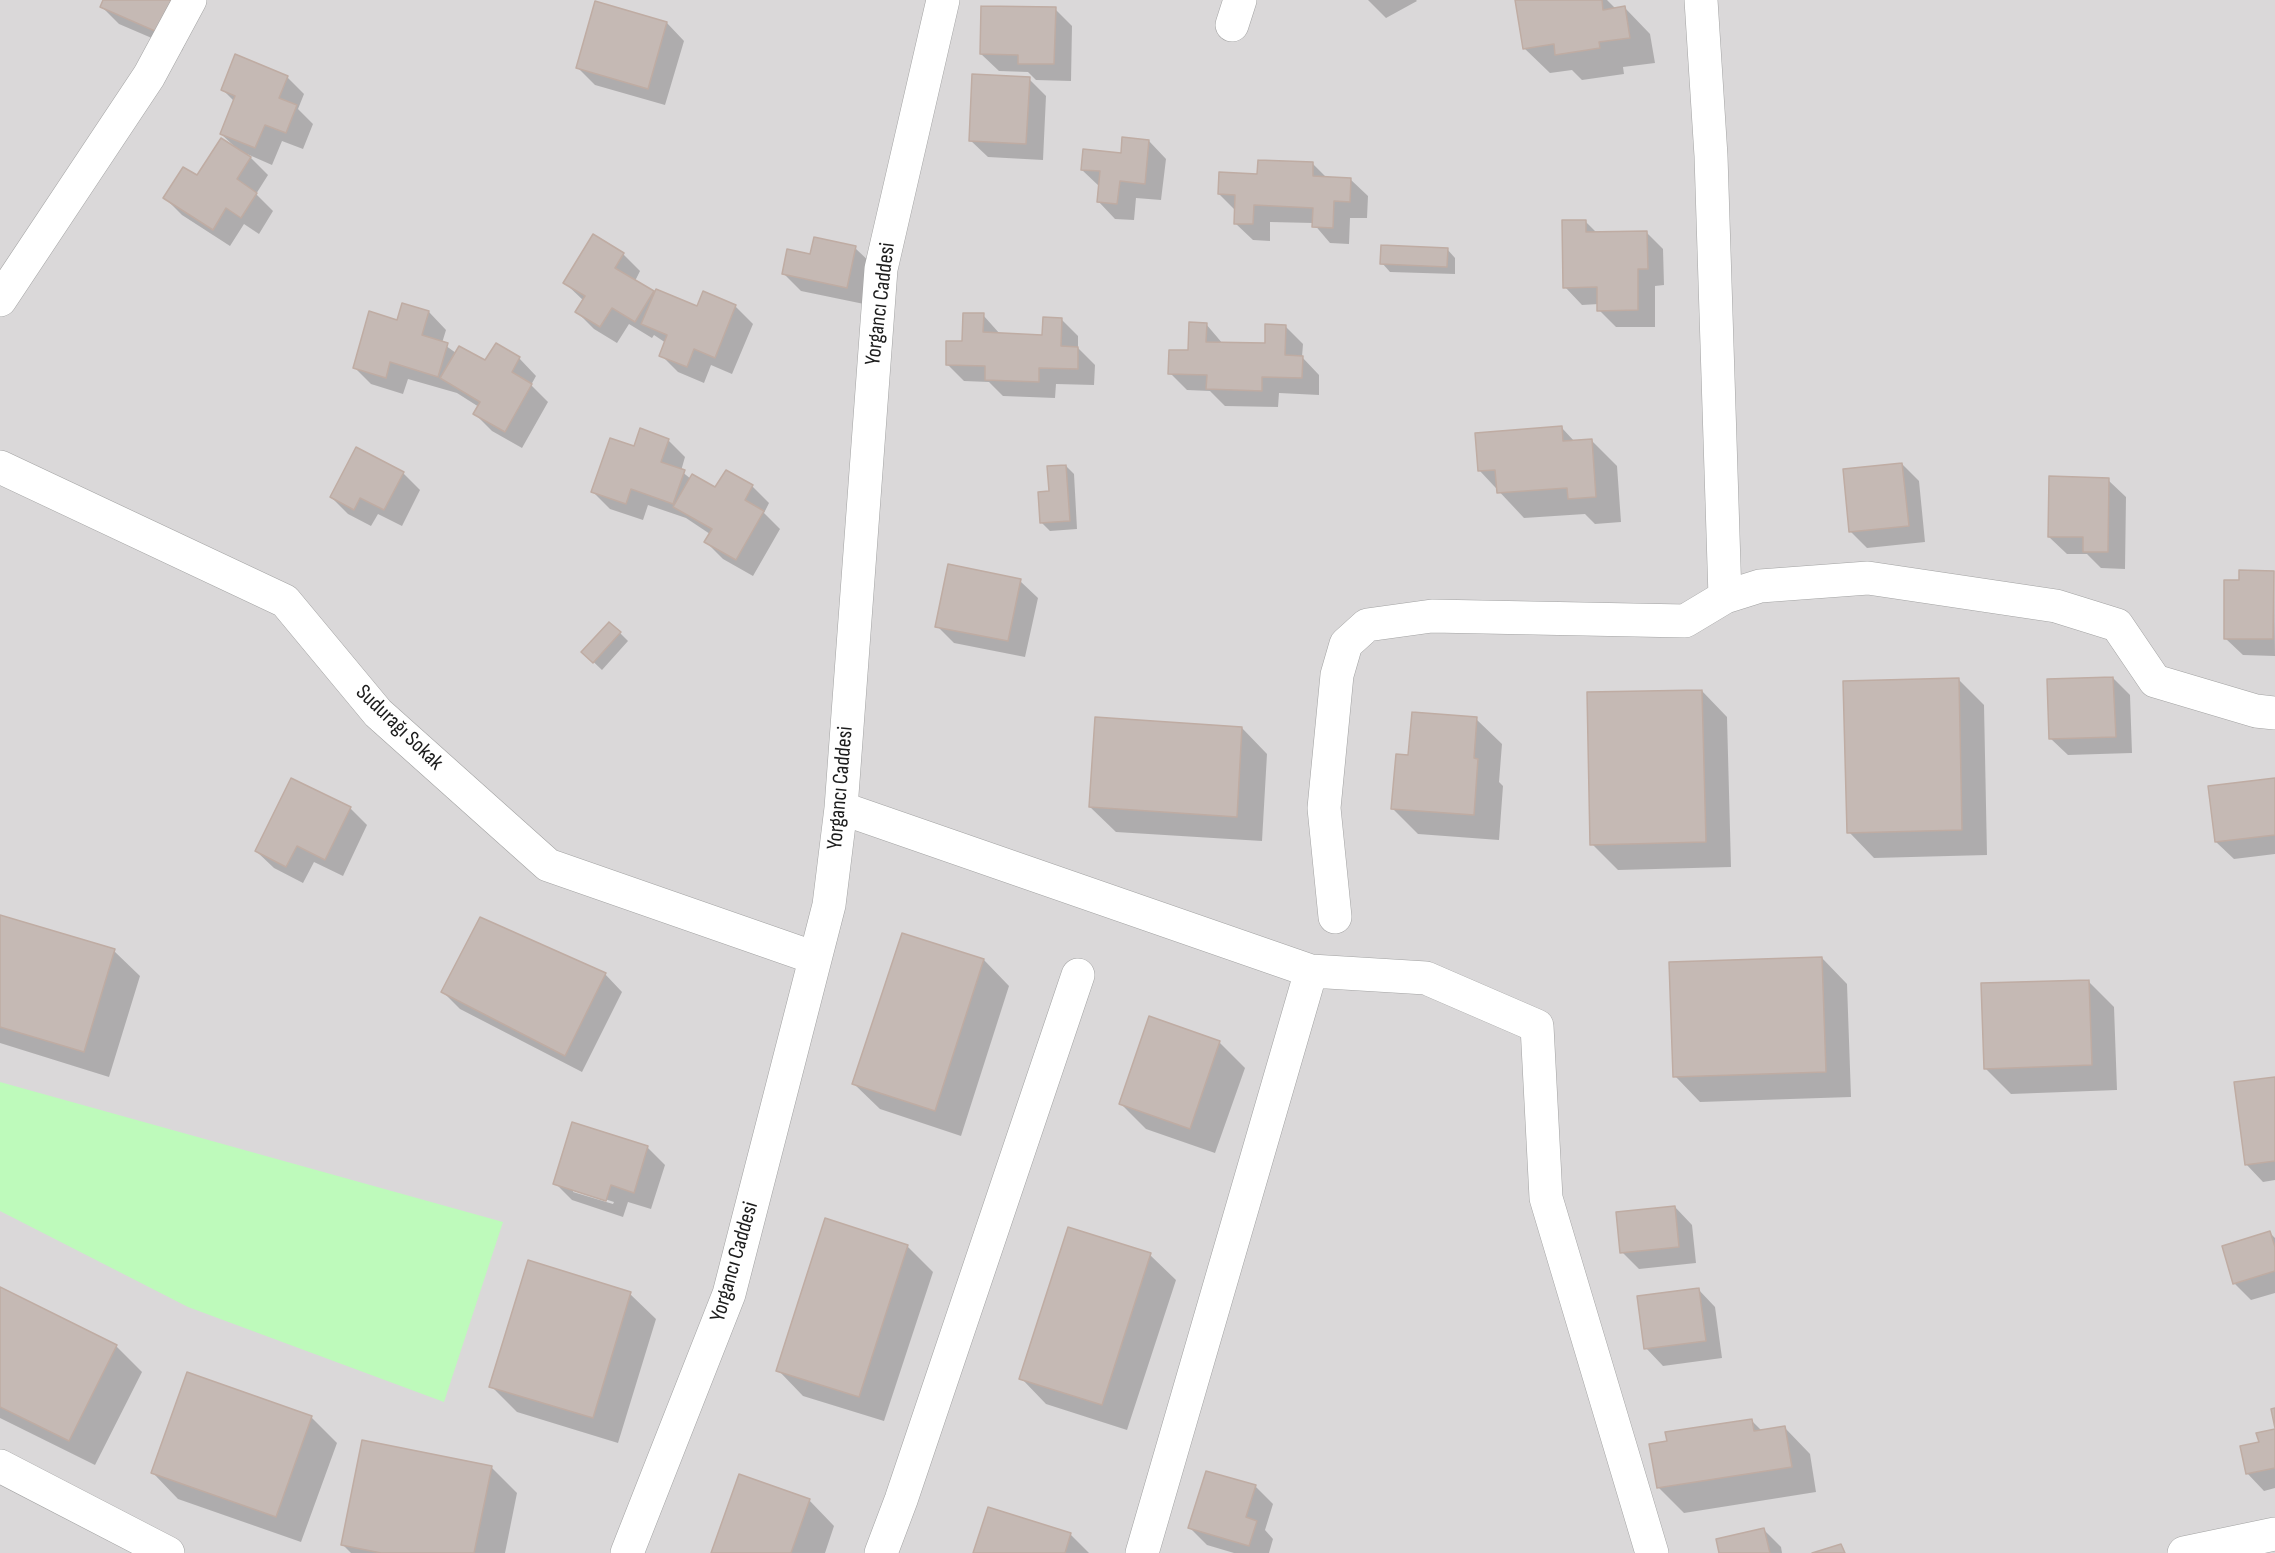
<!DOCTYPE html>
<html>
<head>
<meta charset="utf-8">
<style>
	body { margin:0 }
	canvas { display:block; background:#ede8e1 }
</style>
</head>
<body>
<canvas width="2275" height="1553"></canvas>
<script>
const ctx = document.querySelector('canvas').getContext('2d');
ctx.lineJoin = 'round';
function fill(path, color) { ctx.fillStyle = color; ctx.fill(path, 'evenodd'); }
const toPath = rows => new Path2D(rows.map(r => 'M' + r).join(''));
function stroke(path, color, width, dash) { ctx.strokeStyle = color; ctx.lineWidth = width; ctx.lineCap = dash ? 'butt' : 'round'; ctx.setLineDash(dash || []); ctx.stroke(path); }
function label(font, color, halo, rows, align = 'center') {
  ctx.font = font + ' "Sofia Sans Condensed",sans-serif'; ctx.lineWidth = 5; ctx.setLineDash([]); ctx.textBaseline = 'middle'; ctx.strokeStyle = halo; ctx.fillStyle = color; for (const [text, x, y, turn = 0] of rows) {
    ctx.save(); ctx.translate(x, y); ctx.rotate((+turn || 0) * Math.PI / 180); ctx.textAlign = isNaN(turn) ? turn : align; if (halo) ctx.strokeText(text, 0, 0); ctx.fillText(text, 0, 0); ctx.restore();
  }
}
const residential = toPath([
	[0,0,2275,0,2275,1553,0,1553]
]);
const park = toPath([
	[0,1082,503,1222,444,1402,188,1307,0,1211]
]);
const shadow = toPath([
	[105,0,176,0,194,22,182,51,119,24,102,7],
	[1368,0,1416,0,1417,1,1386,18],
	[1526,0,1607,0,1616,9,1625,8,1650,34,1655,63,1623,67,1624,74,1582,80,1572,70,1550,73,1524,48],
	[1055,9,1072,26,1071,81,1036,80,1028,72,999,71,981,54],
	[667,23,684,41,665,105,595,85,578,68],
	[287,77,304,94,298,109,313,124,303,149,282,141,272,165,247,154,268,175,256,194,273,211,259,234,244,224,230,246,182,215,165,198,197,177,234,146,221,134,235,102,222,89],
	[1029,79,1046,96,1043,160,988,157,970,140],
	[1149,141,1166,159,1161,200,1136,198,1134,220,1115,219,1098,201,1100,187,1082,170],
	[1313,164,1327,178,1350,179,1368,196,1367,218,1350,218,1349,244,1330,243,1313,223,1270,222,1270,241,1253,240,1235,223,1236,211,1219,194,1259,175],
	[1585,221,1597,233,1646,232,1663,249,1664,285,1655,286,1655,327,1616,327,1599,310,1599,304,1582,305,1565,287],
	[594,236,623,254,640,271,635,281,655,294,698,308,704,293,736,307,753,324,732,374,711,365,704,383,678,372,661,355,666,343,654,335,652,338,629,324,617,343,594,329,577,312,584,301,565,283],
	[855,248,873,265,864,304,801,291,784,274,811,256],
	[1447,249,1455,258,1455,274,1390,272,1382,263],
	[429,312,446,330,442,343,456,353,486,362,496,345,519,358,536,376,531,385,548,402,522,448,492,431,475,414,479,407,457,393,408,379,403,394,371,384,354,367,398,322],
	[983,315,1000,334,1043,336,1061,319,1078,336,1078,348,1095,365,1094,385,1056,384,1055,398,1003,396,989,382,964,381,947,364],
	[1206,324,1223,344,1266,345,1285,326,1303,344,1302,357,1319,375,1319,395,1279,393,1278,407,1225,406,1210,391,1187,390,1170,373,1190,352],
	[1562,428,1575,442,1591,440,1617,466,1621,522,1595,524,1585,514,1524,518,1479,470],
	[668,440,685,457,681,471,691,479,716,489,752,486,769,503,764,513,780,529,753,576,723,559,706,542,710,534,686,518,648,505,643,520,610,509,593,492,635,448],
	[1902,464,1919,481,1925,542,1867,548,1850,531],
	[1066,466,1074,474,1077,529,1050,531,1041,522,1051,493],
	[403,473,420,490,402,526,378,514,371,526,348,514,331,497],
	[2108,480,2126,497,2125,569,2101,568,2087,554,2067,554,2049,537],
	[2274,573,2275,656,2243,655,2225,638,2240,581],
	[1020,581,1038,598,1025,657,954,643,937,626],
	[620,633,628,641,602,670,583,652],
	[2113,678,2130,695,2132,753,2068,755,2050,738],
	[1958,679,1984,705,1987,855,1874,858,1849,832],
	[1702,691,1727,717,1731,867,1618,870,1592,844],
	[1476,719,1502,744,1499,782,1503,786,1499,840,1418,834,1393,809,1410,756],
	[1242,728,1267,754,1262,841,1116,832,1090,807],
	[2275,779,2275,854,2234,859,2216,842],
	[350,808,367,825,343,876,314,862,303,883,274,868,256,851],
	[0,916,114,951,140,976,109,1077,0,1043],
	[1822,958,1847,984,1851,1097,1700,1102,1675,1076],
	[984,960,1009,986,961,1136,880,1109,854,1084],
	[605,974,622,992,582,1072,460,1009,443,992],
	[2088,981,2114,1007,2117,1090,2011,1094,1985,1068],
	[1219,1042,1245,1068,1215,1153,1146,1129,1120,1103],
	[2275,1078,2275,1180,2263,1182,2246,1164],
	[573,1124,648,1148,665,1165,651,1209,628,1202,623,1217,572,1200,555,1183],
	[573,1189,614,1202,613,1204,573,1192],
	[1675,1207,1692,1225,1696,1263,1639,1269,1622,1252],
	[2270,1233,2275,1238,2275,1293,2251,1300,2234,1283],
	[907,1246,933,1272,884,1421,803,1396,778,1370],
	[1150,1255,1176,1280,1127,1430,1046,1404,1021,1378],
	[0,1288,116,1346,142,1372,95,1465,0,1418],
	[1698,1289,1715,1307,1722,1358,1663,1366,1646,1348],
	[630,1294,656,1319,618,1443,517,1412,491,1386],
	[311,1417,337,1443,301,1542,178,1499,153,1473],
	[1751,1420,1762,1431,1785,1428,1810,1454,1816,1492,1684,1513,1658,1487],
	[2275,1430,2275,1488,2264,1491,2247,1473,2260,1443],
	[491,1467,517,1493,505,1553,351,1553,343,1545],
	[1207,1472,1256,1487,1273,1504,1265,1530,1273,1539,1269,1553,1234,1553,1207,1545,1190,1528],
	[809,1500,834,1526,825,1553,713,1553],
	[1764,1530,1781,1547,1782,1553,1721,1553],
	[1070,1534,1089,1553,975,1553]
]);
const building = toPath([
	[103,0,169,0,178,4,164,35,100,7,103,0],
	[1515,0,1602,0,1603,10,1625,6,1630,38,1599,42,1600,48,1555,55,1554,44,1523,49,1515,0],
	[595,1,667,22,648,89,576,68,595,1],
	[981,6,1056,7,1054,64,1018,64,1018,55,980,54,981,6],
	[235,54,288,76,279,98,297,105,286,133,265,125,255,148,220,134,235,96,221,90,235,54],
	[972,74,1030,77,1026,144,969,141,972,74],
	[1122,137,1149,140,1145,184,1120,181,1117,204,1097,202,1100,171,1081,170,1083,149,1121,153,1122,137],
	[221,138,251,157,237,179,257,193,241,218,226,208,213,230,163,198,183,167,197,175,221,138],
	[1258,160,1313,162,1313,176,1351,178,1350,202,1334,201,1333,228,1312,227,1313,208,1254,205,1253,224,1234,224,1235,195,1218,194,1219,172,1257,174,1258,160],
	[1562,220,1586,220,1586,232,1647,231,1648,269,1638,269,1638,310,1597,311,1597,287,1563,288,1562,220],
	[593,234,624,253,615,268,654,291,635,322,612,308,600,327,575,312,585,296,563,283,593,234],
	[814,237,856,246,847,288,782,274,787,249,810,254,814,237],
	[1381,245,1448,248,1447,267,1380,264,1381,245],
	[656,289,697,306,703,291,736,305,715,358,694,349,687,367,659,356,667,335,641,324,656,289],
	[402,303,429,311,422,335,448,343,438,377,390,362,386,378,353,368,369,311,397,320,402,303],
	[963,313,984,313,983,332,1042,335,1043,317,1062,318,1061,346,1078,347,1078,369,1039,368,1039,382,985,380,985,366,946,365,946,341,962,341,963,313],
	[1189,322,1207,323,1206,342,1265,343,1265,324,1286,325,1285,355,1303,356,1302,378,1262,377,1262,391,1206,389,1207,375,1168,374,1169,350,1188,350,1189,322],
	[496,343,520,357,512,372,532,384,505,432,473,414,480,402,440,378,459,346,485,360,496,343],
	[1562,426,1563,441,1592,439,1596,497,1568,499,1567,488,1497,493,1495,470,1478,471,1475,433,1562,426],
	[640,428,669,439,661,462,685,470,673,504,631,489,626,504,591,492,610,438,634,446,640,428],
	[356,447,404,472,384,510,360,498,354,510,330,497,356,447],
	[1902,463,1909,526,1849,532,1843,469,1902,463],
	[1066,465,1070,521,1040,523,1038,492,1049,491,1047,466,1066,465],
	[726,470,753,485,745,500,764,511,736,560,704,542,712,529,673,507,692,474,715,487,726,470],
	[2049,476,2109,478,2108,552,2083,552,2083,537,2048,537,2049,476],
	[948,564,1021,579,1008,641,935,627,948,564],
	[2239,570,2274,571,2273,639,2224,639,2224,580,2239,580,2239,570],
	[609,622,621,632,593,663,581,652,609,622],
	[2113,677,2116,737,2049,739,2047,679,2113,677],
	[1959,678,1962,830,1847,833,1843,681,1959,678],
	[1702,690,1706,842,1590,845,1587,692,1702,690],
	[1412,712,1477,717,1474,758,1478,759,1474,815,1391,809,1396,754,1408,755,1412,712],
	[1095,717,1242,727,1237,817,1089,807,1095,717],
	[291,778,351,807,325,860,297,846,286,867,255,851,291,778],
	[2275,778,2275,835,2215,842,2208,786,2275,778],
	[0,915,115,949,84,1052,0,1027,0,915],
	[480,917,606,973,565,1056,441,992,480,917],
	[902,933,984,959,935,1111,852,1084,902,933],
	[1822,957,1826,1072,1673,1077,1669,962,1822,957],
	[2089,980,2092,1065,1984,1069,1981,983,2089,980],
	[1149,1016,1220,1041,1190,1129,1119,1104,1149,1016],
	[2275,1077,2275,1161,2245,1165,2234,1082,2275,1077],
	[572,1122,648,1146,634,1193,611,1185,606,1201,553,1184,572,1122],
	[1675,1206,1679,1247,1620,1253,1616,1212,1675,1206],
	[825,1218,908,1245,859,1397,776,1371,825,1218],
	[1068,1227,1151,1253,1102,1405,1019,1379,1068,1227],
	[2270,1231,2275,1247,2275,1271,2233,1284,2222,1246,2270,1231],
	[528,1260,631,1292,593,1418,489,1387,528,1260],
	[0,1287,117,1345,69,1441,0,1407,0,1287],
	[1699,1288,1706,1341,1644,1349,1637,1296,1699,1288],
	[187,1372,312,1416,276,1517,151,1473,187,1372],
	[2275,1408,2275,1428,2271,1409,2275,1408],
	[1752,1419,1754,1431,1785,1426,1792,1467,1657,1488,1649,1444,1667,1441,1665,1432,1752,1419],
	[2275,1429,2275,1468,2246,1474,2240,1446,2259,1442,2256,1433,2275,1429],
	[362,1440,492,1466,474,1553,381,1553,341,1545,362,1440],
	[1206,1471,1256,1485,1246,1517,1257,1521,1249,1546,1188,1528,1206,1471],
	[739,1474,810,1499,791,1553,711,1553,739,1474],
	[988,1507,1071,1533,1065,1553,973,1553,988,1507],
	[1764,1528,1770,1553,1719,1553,1716,1539,1764,1528],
	[1841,1544,1845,1553,1812,1553,1841,1544]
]);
const minor = toPath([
	[1232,25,1240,0],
	[0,300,149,76,190,0],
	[0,467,285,601,378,713,548,865,815,958],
	[1725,597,1760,586,1868,578,2056,606,2117,625,2155,681,2256,711,2275,713],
	[841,808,1311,971,1426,978,1537,1026,1546,1198,1652,1553],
	[1335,917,1324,808,1337,675,1346,644,1367,625,1432,616,1685,621,1725,597,1711,156,1701,0],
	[0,1466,168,1553],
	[627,1553,729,1294,829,905,841,808,881,269,943,0],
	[881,1553,901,1500,1078,975],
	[1142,1553,1311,971],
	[2184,1553,2275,1534]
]);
const streetNames = [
	["Yorgancı Caddesi",881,304,-83],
	["Sudurağı Sokak",399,728,44],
	["Yorgancı Caddesi",841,788,-85],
	["Yorgancı Caddesi",735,1262,-74]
];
fill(residential, '#dad8d9');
fill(park, '#befabb');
fill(shadow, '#0003');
fill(building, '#c5b9b4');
stroke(building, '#bfaca3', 1.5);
stroke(minor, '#a3a3a3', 34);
stroke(minor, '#fff', 33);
label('22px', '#1c1c1c', '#fff', streetNames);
</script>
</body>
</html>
